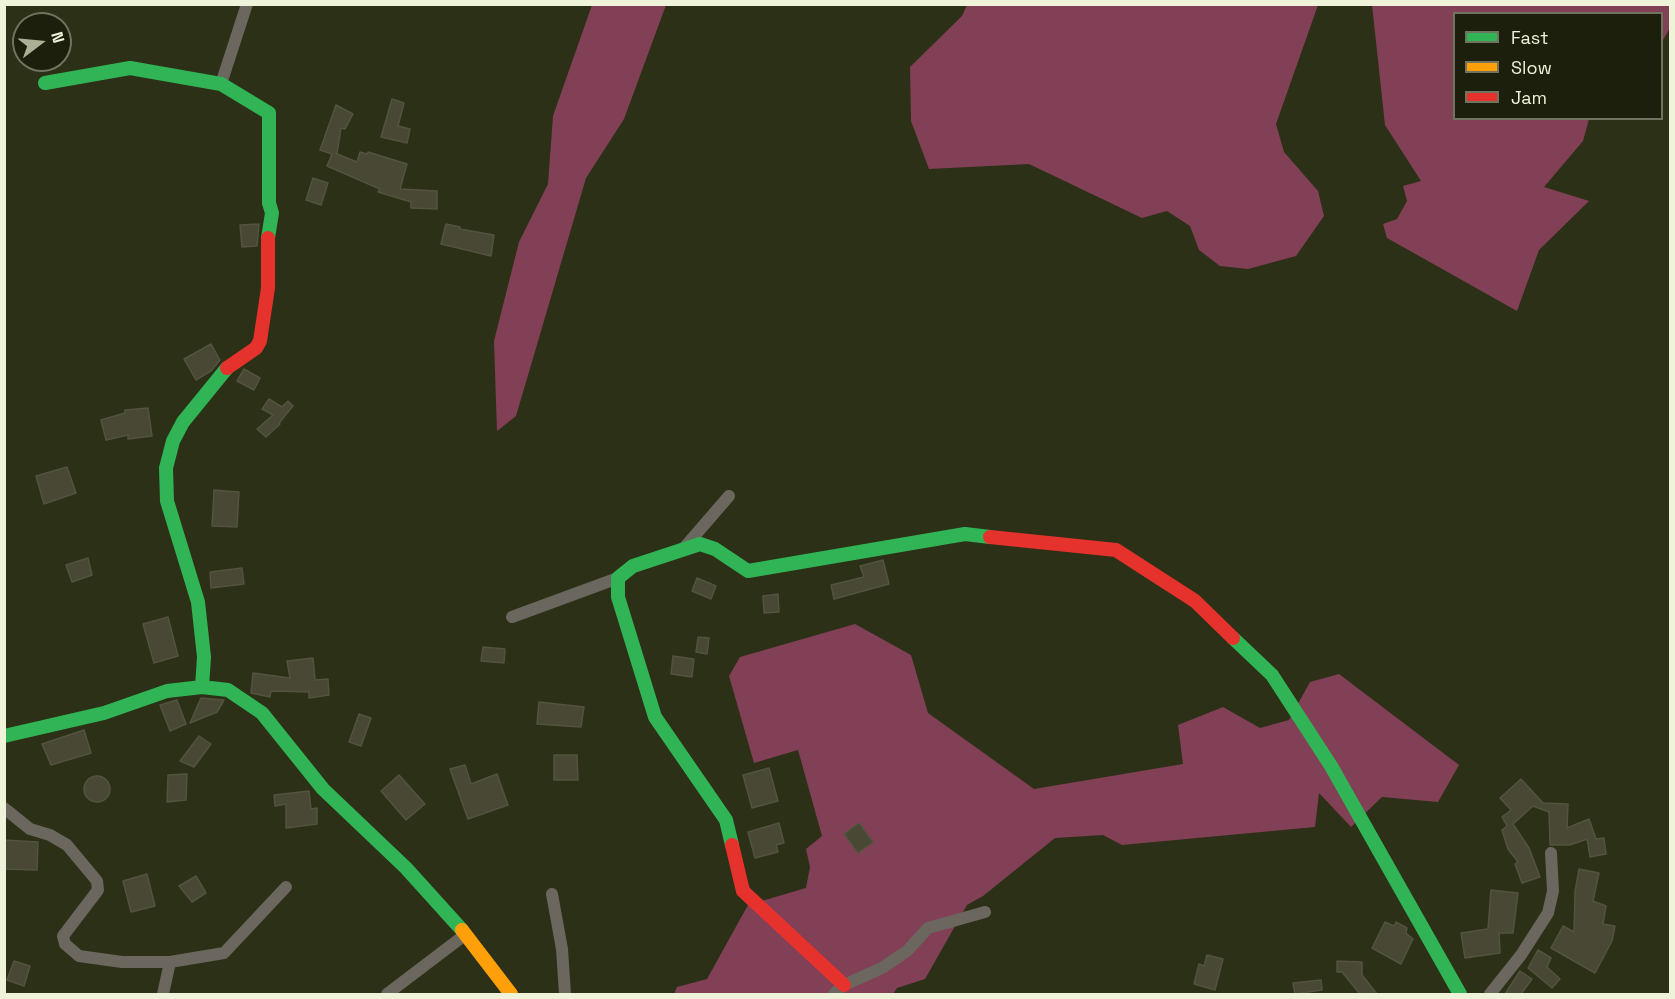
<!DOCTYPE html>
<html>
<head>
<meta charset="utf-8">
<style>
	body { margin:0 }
	#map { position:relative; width:1675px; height:999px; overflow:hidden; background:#2c3016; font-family:"Space Grotesk",sans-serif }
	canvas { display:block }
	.frame { position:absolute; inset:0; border:6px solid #eef3da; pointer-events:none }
	.legend { position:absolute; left:1453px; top:12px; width:210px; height:108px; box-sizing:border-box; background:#1c1f0c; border:2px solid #70745e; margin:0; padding:8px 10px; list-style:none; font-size:18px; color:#eef3da }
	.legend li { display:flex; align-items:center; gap:12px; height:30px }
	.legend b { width:30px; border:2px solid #70745e }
	.north { position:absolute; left:12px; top:12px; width:60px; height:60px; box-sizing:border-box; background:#1c1f0c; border:2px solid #70745e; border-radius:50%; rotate:74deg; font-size:16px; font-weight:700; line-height:24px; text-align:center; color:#eef3da }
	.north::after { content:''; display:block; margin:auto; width:21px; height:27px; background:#aaaf95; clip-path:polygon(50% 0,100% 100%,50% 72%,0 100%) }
</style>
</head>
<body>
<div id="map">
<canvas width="1675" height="999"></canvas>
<div class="frame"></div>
<ul class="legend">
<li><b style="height:8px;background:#30b455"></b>Fast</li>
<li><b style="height:8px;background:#ff9f0a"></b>Slow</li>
<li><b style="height:8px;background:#e5322d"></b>Jam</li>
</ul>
<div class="north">N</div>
</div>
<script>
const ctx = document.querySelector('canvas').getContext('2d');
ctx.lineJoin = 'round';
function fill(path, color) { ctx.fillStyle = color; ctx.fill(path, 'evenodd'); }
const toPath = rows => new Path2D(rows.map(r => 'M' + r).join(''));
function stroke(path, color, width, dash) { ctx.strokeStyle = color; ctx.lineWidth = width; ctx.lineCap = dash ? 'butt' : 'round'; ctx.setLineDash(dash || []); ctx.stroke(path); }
const green = toPath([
	[592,5,666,5,624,119,586,178,516,416,497,431,494,341,519,242,548,184,553,116],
	[967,5,1318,5,1276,124,1284,152,1318,191,1324,216,1296,256,1248,269,1220,266,1199,250,1190,226,1167,211,1142,218,1029,164,929,169,911,121,910,67,962,16],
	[1372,5,1670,5,1670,28,1663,40,1662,14,1454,14,1454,118,1589,119,1583,141,1544,187,1589,201,1539,250,1517,311,1387,238,1383,224,1397,219,1407,201,1403,186,1421,181,1385,125],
	[855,624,911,655,928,713,1034,789,1183,764,1178,725,1223,707,1260,728,1289,720,1310,682,1339,674,1459,765,1438,802,1382,797,1351,827,1319,793,1315,827,1122,845,1103,835,1055,838,983,896,967,905,925,979,897,988,893,994,674,994,677,987,707,979,748,905,806,888,810,867,806,849,822,836,798,750,754,763,729,676,740,657]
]);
const building = toPath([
	[392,99,404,103,398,126,410,129,407,143,381,137,392,99],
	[336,105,353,114,345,129,341,128,337,154,357,162,360,152,367,154,368,152,407,164,400,189,437,191,437,209,411,208,411,202,378,192,380,189,327,166,332,154,320,150,336,105],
	[313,178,328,183,321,205,306,200,313,178],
	[259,224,257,246,242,247,240,225,259,224],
	[446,224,460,227,460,229,494,235,491,256,441,244,446,224],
	[211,344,220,360,211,371,196,380,184,359,211,344],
	[244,369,260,378,254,390,237,381,244,369],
	[269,399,282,407,288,401,293,406,279,423,280,424,266,437,257,429,273,415,262,409,269,399],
	[148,408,152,436,128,439,128,435,106,440,101,420,125,413,125,410,148,408],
	[67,467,76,493,44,504,36,476,67,467],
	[214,490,239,492,237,527,212,526,214,490],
	[88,558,92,575,72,582,66,565,88,558],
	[883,560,889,584,834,599,831,585,864,577,860,566,883,560],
	[242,568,244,584,211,588,210,572,242,568],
	[697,578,716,586,711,599,692,591,697,578],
	[778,594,779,612,764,613,763,596,778,594],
	[168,617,178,656,154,663,143,624,168,617],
	[698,637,709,638,707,654,696,652,698,637],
	[483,647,505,649,504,663,481,661,483,647],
	[673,656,694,659,692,677,671,674,673,656],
	[313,658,315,680,328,679,329,695,309,698,309,692,271,691,270,697,251,693,253,673,290,678,287,661,313,658],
	[201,698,224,700,217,712,190,723,201,698],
	[177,700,186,724,170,731,160,705,177,700],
	[539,702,584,707,581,727,537,724,539,702],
	[359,714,371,718,361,746,349,742,359,714],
	[84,730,91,753,51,765,42,744,84,730],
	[199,736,211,744,194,767,180,761,199,736],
	[554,755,577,755,578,780,554,780,554,755],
	[465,765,471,784,497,774,508,805,468,819,450,769,465,765],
	[769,768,778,801,752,808,743,775,769,768],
	[187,774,186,800,167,802,168,775,187,774],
	[399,775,425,804,406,820,381,791,399,775],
	'84 789a13 13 0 1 1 26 0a13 13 0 1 1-26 0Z',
	[1521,779,1543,803,1568,804,1567,828,1589,819,1596,839,1604,838,1606,854,1590,857,1587,839,1570,845,1550,845,1549,812,1533,806,1513,824,1529,848,1540,877,1522,883,1515,864,1518,862,1508,849,1502,830,1507,826,1502,817,1511,810,1500,798,1521,779],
	[309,791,311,809,317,808,317,824,286,828,286,804,275,806,274,795,309,791],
	[779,823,784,843,776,845,778,852,755,858,748,832,779,823],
	[859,823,873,842,858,853,844,834,859,823],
	[4,840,38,842,37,870,4,869,4,840],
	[1579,869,1599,873,1593,901,1606,906,1603,924,1615,926,1612,941,1595,973,1551,948,1563,926,1574,932,1575,892,1579,869],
	[147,874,155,906,131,912,123,881,147,874],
	[196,876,206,893,192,902,179,886,196,876],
	[1491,890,1518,893,1513,933,1499,933,1500,953,1465,958,1461,933,1488,929,1491,890],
	[1385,922,1394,926,1396,922,1407,928,1406,933,1413,939,1401,964,1372,948,1385,922],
	[1538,950,1551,958,1547,967,1560,979,1552,988,1528,968,1538,950],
	[1207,955,1223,959,1215,990,1194,984,1199,964,1204,966,1207,955],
	[14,961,30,966,24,986,7,980,14,961],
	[1337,961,1362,962,1362,975,1377,994,1360,994,1342,972,1337,972,1337,961],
	[1520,971,1532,979,1521,994,1505,994,1520,971],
	[1321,980,1322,990,1295,994,1293,983,1321,980]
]);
const street = toPath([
	[221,84,247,4],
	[684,548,729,496],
	[512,617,618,578],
	[4,808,30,829,50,835,67,845,97,881,98,890,63,936,65,944,79,956,122,962,170,962,224,953,286,887],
	[552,894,562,949,565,994],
	[163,994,170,962],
	[387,994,466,934],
	[834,994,844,985,882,968,907,951,928,928,985,912],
	[1490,994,1521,955,1548,913,1553,891,1551,853]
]);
const fast = toPath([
	[45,83,130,68,221,84,269,113,269,203,272,213,268,238],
	[1233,638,1272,675,1331,766,1460,994],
	[202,687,204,657,198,602,167,501,166,468,173,441,183,422,227,368],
	[4,736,104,713,167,691,202,687,228,690,262,713,323,789,406,868,462,930],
	[732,845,726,820,655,717,618,597,618,578,633,566,700,544,715,549,748,571,965,534,990,537]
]);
const slow = toPath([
	[462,930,511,994]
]);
const jam = toPath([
	[227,368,256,348,260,341,268,288,268,238],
	[990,537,1116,550,1195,601,1233,638],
	[732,845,743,891,844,985]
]);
fill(green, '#824057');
fill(building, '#484834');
stroke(building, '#53533f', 1.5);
stroke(street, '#6b665e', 12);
stroke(fast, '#30b455', 14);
stroke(slow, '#ff9f0a', 14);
stroke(jam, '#e5322d', 14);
</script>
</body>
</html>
